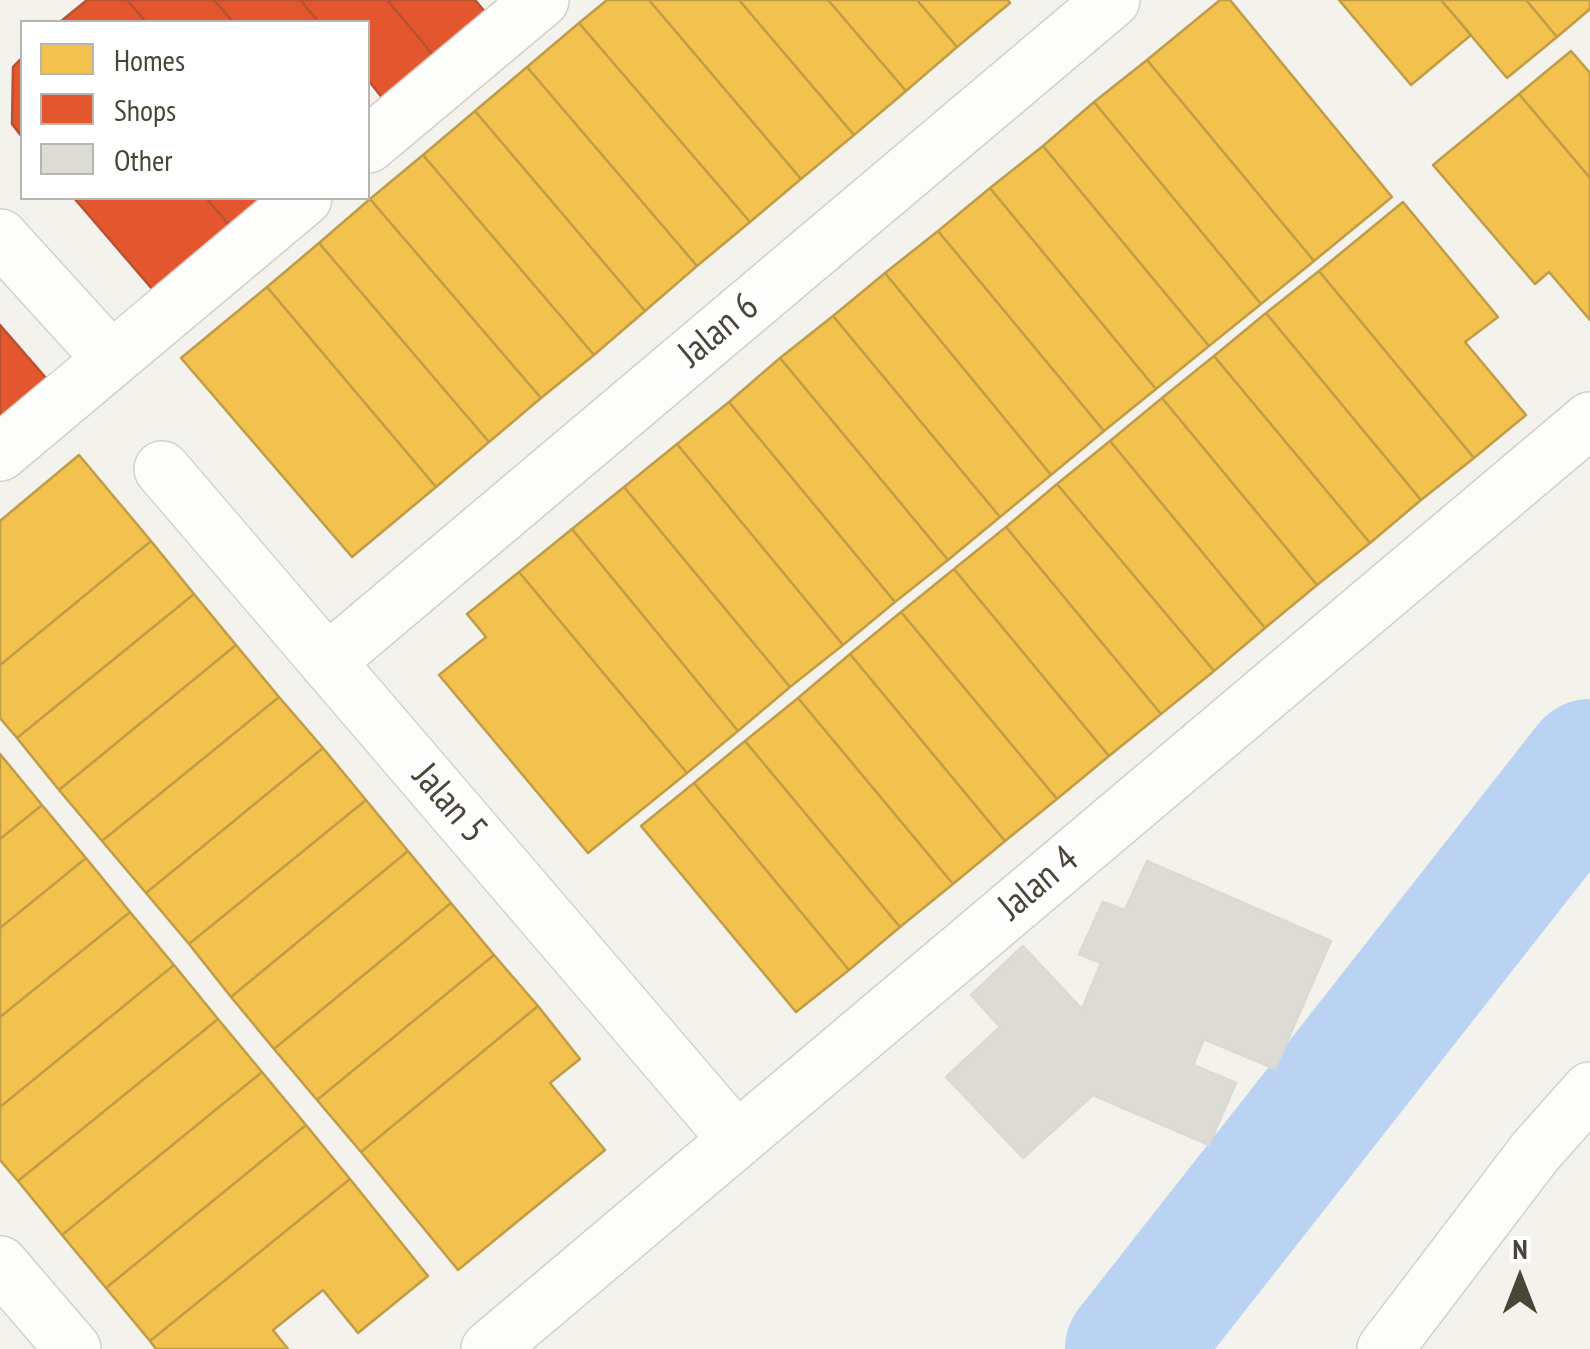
<!DOCTYPE html>
<html>
<head>
<meta charset="utf-8">
<style>
	body { margin:0 }
	#map { position:relative; width:1590px; height:1349px; overflow:hidden; background:#f3f2ec; font-family:"PT Sans Narrow",sans-serif }
	canvas { display:block }
	.legend { position:absolute; left:20px; top:20px; width:350px; height:180px; box-sizing:border-box; background:#fff; border:2px solid #b7b5af; margin:0; padding:12px 18px; list-style:none; font-size:30px; color:#4a4637 }
	.legend li { display:flex; align-items:center; gap:20px; height:50px }
	.legend b { width:50px; border:2px solid #b7b5af }
	.north { position:absolute; left:1470px; top:1229px; width:100px; height:100px; -webkit-text-stroke:8px #fff; paint-order:stroke; rotate:0deg; font-size:28px; font-weight:700; line-height:40px; text-align:center; color:#4a4637 }
	.north::after { content:''; display:block; margin:auto; width:35px; height:45px; background:#4a4637; clip-path:polygon(50% 0,100% 100%,50% 72%,0 100%) }
</style>
</head>
<body>
<div id="map">
<canvas width="1590" height="1349"></canvas>
<ul class="legend">
<li><b style="height:28px;background:#f2c14e"></b>Homes</li>
<li><b style="height:28px;background:#e4572e"></b>Shops</li>
<li><b style="height:28px;background:#dcdbd4"></b>Other</li>
</ul>
<div class="north">N</div>
</div>
<script>
const ctx = document.querySelector('canvas').getContext('2d');
ctx.lineJoin = 'round';
function fill(path, color) { ctx.fillStyle = color; ctx.fill(path, 'evenodd'); }
const toPath = rows => new Path2D(rows.map(r => 'M' + r).join(''));
function stroke(path, color, width, dash) { ctx.strokeStyle = color; ctx.lineWidth = width; ctx.lineCap = dash ? 'butt' : 'round'; ctx.setLineDash(dash || []); ctx.stroke(path); }
function label(font, color, halo, rows, align = 'center') {
  ctx.font = font + ' "PT Sans Narrow",sans-serif'; ctx.lineWidth = 10; ctx.setLineDash([]); ctx.textBaseline = 'middle'; ctx.strokeStyle = halo; ctx.fillStyle = color; for (const [text, x, y, turn = 0] of rows) {
    ctx.save(); ctx.translate(x, y); ctx.rotate((+turn || 0) * Math.PI / 180); ctx.textAlign = isNaN(turn) ? turn : align; if (halo) ctx.strokeText(text, 0, 0); ctx.fillText(text, 0, 0); ctx.restore();
  }
}
const homes = toPath([
	[607,0,649,0,801,179,750,222,579,23,607,0],
	[649,0,739,0,854,135,801,179,649,0],
	[739,0,828,0,906,91,854,135,739,0],
	[828,0,917,0,957,47,906,91,828,0],
	[917,0,1008,0,1010,3,957,47,917,0],
	[1220,0,1230,0,1392,197,1314,261,1147,60,1220,0],
	[1339,0,1441,0,1471,35,1411,85,1339,0],
	[1441,0,1526,0,1557,37,1507,78,1441,0],
	[1526,0,1590,0,1590,9,1557,37,1526,0],
	[579,23,750,222,697,266,527,67,579,23],
	[1571,51,1590,73,1590,178,1519,94,1571,51],
	[1147,60,1314,261,1261,304,1094,102,1147,60],
	[527,67,697,266,645,311,475,111,527,67],
	[1519,94,1590,178,1590,320,1549,272,1535,284,1433,165,1519,94],
	[1094,102,1261,304,1209,346,1043,146,1094,102],
	[475,111,645,311,594,355,423,155,475,111],
	[1043,146,1209,346,1156,389,990,188,1043,146],
	[423,155,594,355,541,398,370,199,423,155],
	[990,188,1156,389,1104,431,938,231,990,188],
	[370,199,541,398,489,442,319,243,370,199],
	[1403,202,1498,317,1465,342,1526,415,1474,458,1319,271,1403,202],
	[938,231,1104,431,1051,475,885,273,938,231],
	[319,243,489,442,436,487,267,287,319,243],
	[1319,271,1474,458,1421,500,1266,313,1319,271],
	[885,273,1051,475,1000,517,833,316,885,273],
	[267,287,436,487,352,557,181,358,267,287],
	[1266,313,1421,500,1370,543,1214,356,1266,313],
	[833,316,1000,517,948,560,780,358,833,316],
	[1214,356,1370,543,1317,585,1162,398,1214,356],
	[780,358,948,560,895,602,729,402,780,358],
	[1162,398,1317,585,1265,628,1110,441,1162,398],
	[729,402,895,602,843,645,677,444,729,402],
	[1110,441,1265,628,1214,671,1057,484,1110,441],
	[677,444,843,645,790,687,624,487,677,444],
	[79,455,151,541,0,665,0,521,79,455],
	[1057,484,1214,671,1161,714,1006,527,1057,484],
	[624,487,790,687,738,731,572,529,624,487],
	[1006,527,1161,714,1109,756,954,569,1006,527],
	[572,529,738,731,687,773,519,572,572,529],
	[151,541,194,594,17,738,0,718,0,665,151,541],
	[954,569,1109,756,1057,799,901,612,954,569],
	[519,572,687,773,588,853,439,675,486,637,467,614,519,572],
	[194,594,236,645,59,790,17,738,194,594],
	[901,612,1057,799,1005,841,850,654,901,612],
	[236,645,279,697,102,841,59,790,236,645],
	[850,654,1005,841,953,884,798,698,850,654],
	[279,697,323,748,146,893,102,841,279,697],
	[798,698,953,884,900,927,745,741,798,698],
	[745,741,900,927,849,970,694,783,745,741],
	[323,748,366,800,189,944,146,893,323,748],
	[0,754,42,805,0,839,0,754],
	[694,783,849,970,796,1012,641,826,694,783],
	[366,800,408,851,231,997,189,944,366,800],
	[42,805,86,858,0,928,0,839,42,805],
	[408,851,451,903,274,1049,231,997,408,851],
	[86,858,130,912,0,1017,0,928,86,858],
	[451,903,494,955,317,1100,274,1049,451,903],
	[130,912,174,965,0,1107,0,1017,130,912],
	[494,955,538,1006,361,1152,317,1100,494,955],
	[174,965,218,1019,18,1181,0,1160,0,1107,174,965],
	[538,1006,580,1059,550,1083,605,1150,458,1270,361,1152,538,1006],
	[218,1019,262,1072,62,1235,18,1181,218,1019],
	[262,1072,306,1125,106,1288,62,1235,262,1072],
	[306,1125,350,1179,150,1341,106,1288,306,1125],
	[350,1179,428,1276,358,1333,323,1290,273,1330,288,1349,156,1349,150,1341,350,1179]
]);
const shops = toPath([
	[87,0,127,0,146,22,60,22,87,0],
	[127,0,214,0,233,22,146,22,127,0],
	[214,0,300,0,319,22,233,22,214,0],
	[300,0,387,0,435,57,384,100,368,80,368,22,319,22,300,0],
	[387,0,475,0,486,13,435,57,387,0],
	[22,58,22,137,12,124,13,67,22,58],
	[74,198,206,198,231,227,153,290,74,198],
	[206,198,267,198,231,227,206,198],
	[0,325,46,378,0,420,0,325]
]);
const river = toPath([
	[1131,1349,1590,765]
]);
const building = toPath([
	[1147,861,1331,941,1275,1069,1204,1039,1193,1065,1236,1083,1209,1145,1093,1095,1023,1158,946,1077,1000,1027,971,995,1023,946,1082,1009,1101,963,1079,954,1103,902,1125,910,1147,861]
]);
const minor = toPath([
	[368,145,541,0],
	[0,237,111,359],
	[0,453,304,198],
	[162,469,737,1140],
	[327,662,1112,0],
	[0,1264,73,1349],
	[489,1349,1590,420],
	[1385,1349,1535,1152,1590,1090]
]);
const streetNames = [
	["Jalan 6",719,331,-40],
	["Jalan 5",449,804,49],
	["Jalan 4",1039,884,-40]
];
fill(homes, '#f2c14e');
stroke(homes, '#c09c47', 2.5);
fill(shops, '#e4572e');
stroke(shops, '#b65231', 2.5);
stroke(river, '#bad3f3', 132);
fill(building, '#dcdbd4');
stroke(building, '#dbd9d2', 2.5);
stroke(minor, '#d1d0c9', 58);
stroke(minor, '#fdfdfc', 55);
label('38px', '#4a4637', '#fff', streetNames);
</script>
</body>
</html>
